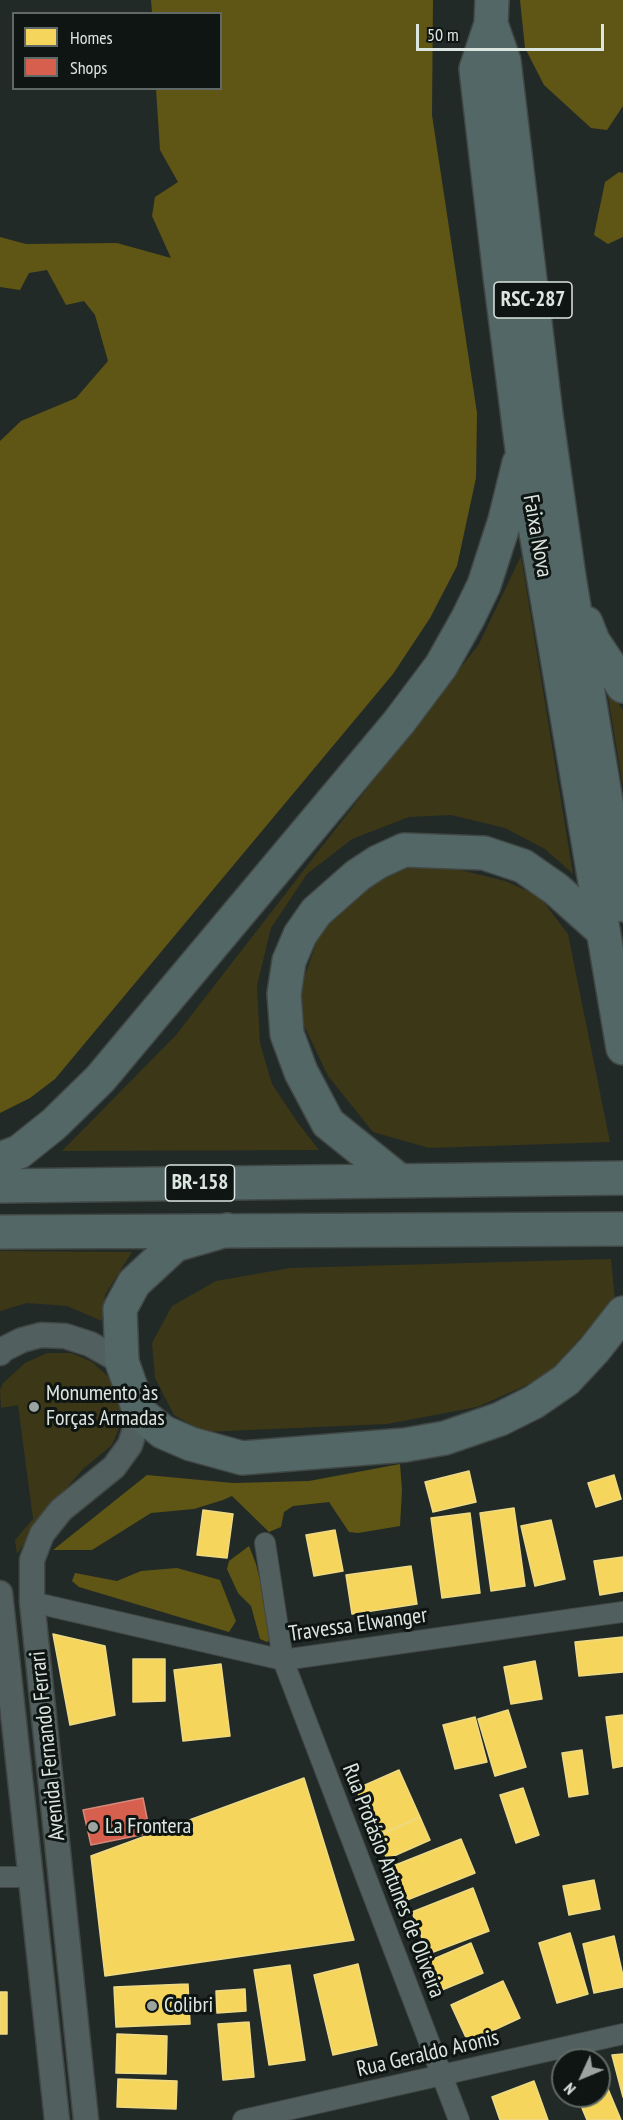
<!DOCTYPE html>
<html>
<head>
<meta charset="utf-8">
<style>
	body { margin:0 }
	#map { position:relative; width:623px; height:2120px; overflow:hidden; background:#222a27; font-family:"PT Sans Narrow",sans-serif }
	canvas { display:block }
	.legend { position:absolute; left:12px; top:12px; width:210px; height:78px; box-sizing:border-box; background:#0e1512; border:2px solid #606965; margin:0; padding:8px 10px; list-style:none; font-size:18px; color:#dce6e1 }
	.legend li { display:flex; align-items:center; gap:12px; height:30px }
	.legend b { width:30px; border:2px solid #606965 }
	.north { position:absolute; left:551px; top:2048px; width:60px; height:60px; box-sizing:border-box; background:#0e1512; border:2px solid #606965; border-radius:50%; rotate:226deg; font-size:16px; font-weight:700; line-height:24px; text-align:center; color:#dce6e1 }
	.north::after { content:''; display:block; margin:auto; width:21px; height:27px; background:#9ba4a0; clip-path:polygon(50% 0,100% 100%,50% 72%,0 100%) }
	.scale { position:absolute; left:416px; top:24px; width:188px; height:27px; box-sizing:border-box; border:3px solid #dce6e1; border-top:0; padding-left:8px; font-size:18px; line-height:21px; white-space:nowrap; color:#dce6e1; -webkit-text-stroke:4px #0e1512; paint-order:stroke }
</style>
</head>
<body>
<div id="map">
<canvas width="623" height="2120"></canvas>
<ul class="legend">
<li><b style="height:16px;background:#f6d55c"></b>Homes</li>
<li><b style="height:16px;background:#d6604d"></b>Shops</li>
</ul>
<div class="north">N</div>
<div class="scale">50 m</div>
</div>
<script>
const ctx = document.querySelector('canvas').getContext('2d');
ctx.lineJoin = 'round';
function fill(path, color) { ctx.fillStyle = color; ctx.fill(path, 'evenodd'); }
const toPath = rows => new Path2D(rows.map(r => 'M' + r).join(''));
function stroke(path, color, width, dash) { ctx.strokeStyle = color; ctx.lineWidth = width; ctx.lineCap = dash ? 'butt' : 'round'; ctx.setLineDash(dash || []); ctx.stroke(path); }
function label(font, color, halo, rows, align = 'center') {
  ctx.font = font + ' "PT Sans Narrow",sans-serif'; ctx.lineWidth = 6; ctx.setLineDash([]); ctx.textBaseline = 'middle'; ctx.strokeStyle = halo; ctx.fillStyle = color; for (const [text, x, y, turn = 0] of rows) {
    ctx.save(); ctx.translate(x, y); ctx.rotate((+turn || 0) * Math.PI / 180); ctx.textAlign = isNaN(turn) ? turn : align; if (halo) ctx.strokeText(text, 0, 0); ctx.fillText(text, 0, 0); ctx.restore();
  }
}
const green = toPath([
	[521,556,573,874,545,849,505,828,451,815,409,817,352,839,307,874,271,928,257,986,260,1043,272,1084,298,1123,319,1150,62,1151,176,1035,479,644],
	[606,685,623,710,623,786],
	[428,862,505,881,539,896,568,934,610,1142,429,1148,373,1132,328,1076,295,1006,317,940,335,907,375,872],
	[0,1251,132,1252,105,1295,102,1321,67,1306,27,1303,0,1311],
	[611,1259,615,1300,545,1377,477,1407,387,1424,204,1432,174,1415,155,1378,152,1343,172,1306,216,1281,290,1268],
	[47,1353,71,1353,92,1362,112,1380,121,1407,120,1426,112,1445,83,1469,46,1512,17,1554,15,1540,33,1519,18,1405,1,1408,0,1390,3,1383,25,1363]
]);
const forest = toPath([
	[151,0,433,0,432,115,477,413,476,478,457,566,430,618,393,674,55,1079,30,1098,0,1113,0,441,21,421,76,398,108,361,95,315,84,301,66,305,47,270,29,273,20,290,0,287,0,237,26,244,117,243,171,258,152,216,155,197,178,182,160,150,156,89,220,88,220,14,152,13],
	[520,0,623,0,623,106,607,130,591,128,544,85,525,48],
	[619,172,623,173,623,237,608,244,594,235,605,182],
	[400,1464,402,1490,400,1526,358,1533,349,1532,329,1502,293,1506,284,1512,281,1527,269,1532,232,1496,223,1500,194,1509,151,1513,92,1550,53,1550,147,1475,233,1483,309,1481],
	[249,1546,256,1564,274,1637,267,1642,260,1639,251,1606,238,1593,227,1569,229,1561],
	[177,1568,220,1580,236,1621,229,1632,79,1587,72,1581,75,1573,117,1581,141,1571]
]);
const homes = toPath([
	[469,1471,476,1502,433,1512,425,1482,469,1471],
	[614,1475,621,1499,596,1507,588,1483,614,1475],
	[514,1508,525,1586,491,1591,480,1513,514,1508],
	[203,1510,233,1514,227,1558,197,1555,203,1510],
	[470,1513,480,1593,442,1598,431,1518,470,1513],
	[551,1520,565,1579,535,1586,521,1526,551,1520],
	[335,1530,343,1571,314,1576,306,1535,335,1530],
	[623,1557,623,1591,600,1595,594,1561,623,1557],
	[411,1566,417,1604,352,1614,346,1575,411,1566],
	[53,1634,105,1646,115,1715,70,1725,53,1634],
	[623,1637,623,1672,579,1676,575,1642,623,1637],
	[133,1659,165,1659,165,1701,133,1702,133,1659],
	[535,1661,542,1699,511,1704,504,1667,535,1661],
	[221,1664,230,1736,183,1741,174,1670,221,1664],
	[508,1710,526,1767,495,1776,478,1719,508,1710],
	[623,1715,623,1766,613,1768,606,1717,623,1715],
	[475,1717,487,1762,455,1769,443,1725,475,1717],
	[582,1750,588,1794,569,1797,562,1753,582,1750],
	[399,1770,420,1817,377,1836,356,1789,399,1770],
	[304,1778,354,1940,105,1976,91,1856,304,1778],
	[523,1788,539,1835,516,1843,500,1795,523,1788],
	[420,1817,430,1840,387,1859,377,1836,420,1817],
	[461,1839,475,1873,407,1900,393,1866,461,1839],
	[594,1880,600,1909,569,1915,563,1886,594,1880],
	[473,1888,489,1931,428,1954,412,1912,473,1888],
	[570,1933,588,1994,557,2003,539,1943,570,1933],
	[614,1936,623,1976,623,1987,594,1993,583,1944,614,1936],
	[471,1943,483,1973,442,1990,429,1961,471,1943],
	[358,1964,377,2045,333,2055,314,1975,358,1964],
	[290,1965,305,2060,269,2065,254,1970,290,1965],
	[503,1981,520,2018,468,2042,451,2005,503,1981],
	[188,1984,190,2024,116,2027,114,1987,188,1984],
	[245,1989,246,2011,217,2013,216,1991,245,1989],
	[0,1992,7,1992,7,2034,0,2034,0,1992],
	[249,2022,254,2077,223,2080,218,2024,249,2022],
	[117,2034,167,2036,166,2074,116,2073,117,2034],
	[623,2054,623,2097,612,2055,623,2054],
	[603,2077,621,2120,587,2120,577,2096,599,2096,599,2078,603,2077],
	[118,2079,177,2081,176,2109,117,2107,118,2079],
	[534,2081,548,2120,500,2120,492,2097,534,2081]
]);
const shops = toPath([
	[143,1798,150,1833,91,1845,83,1810,143,1798]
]);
const minor = toPath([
	[265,1543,283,1660,459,2120],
	[32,1602,283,1660,623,1612],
	[0,1877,31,1877],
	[243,2120,623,2034]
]);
const tertiary = toPath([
	[0,1353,2,1350,22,1340,41,1335,65,1336,90,1344,122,1362],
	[0,1593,57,2120],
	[86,2120,32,1602,32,1560,42,1534,61,1510,114,1467,130,1445,140,1413]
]);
const trunk = toPath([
	[492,0,491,24,476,69,500,276,522,449,623,1048],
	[491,24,504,61,546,415,569,577,623,905],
	[586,623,593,641,623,686],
	[0,1159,19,1152,54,1124,100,1079,399,722,441,666,468,618,484,585,505,520,519,463],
	[400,1181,328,1123,301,1072,287,1034,284,994,289,961,300,935,316,912,358,875,378,862,404,850,484,853,523,866,556,889,603,931],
	[0,1186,623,1178],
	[227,1230,175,1245,134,1283,120,1309,122,1362,140,1413,163,1432,191,1444,242,1458,405,1445,445,1438,500,1419,534,1402,566,1380,594,1350,623,1313],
	[0,1232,623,1229]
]);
const markers = [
	[34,1407,6,"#9ba4a0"],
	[93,1827,6,"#9ba4a0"],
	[152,2006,6,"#9ba4a0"]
];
const shields = [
	[533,300,78],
	[200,1183,69]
];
const shieldNames = [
	["RSC-287",533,300],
	["BR-158",200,1183]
];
const streetNames = [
	["Faixa Nova",537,536,80],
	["Travessa Elwanger",358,1625,-8],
	["Avenida Fernando Ferrari",48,1746,-96],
	["Rua Protásio Antunes de Oliveira",393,1881,69],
	["Rua Geraldo Aronis",428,2054,-13]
];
const poiNames = [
	["Monumento às",46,1394],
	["Forças Armadas",46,1419],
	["La Frontera",105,1827],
	["Colibri",164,2006]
];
fill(green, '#3c3717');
fill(forest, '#5f5515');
fill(homes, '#f6d55c');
stroke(homes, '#eeda84', 1.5);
fill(shops, '#d6604d');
stroke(shops, '#d88879', 1.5);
stroke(minor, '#414745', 22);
stroke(tertiary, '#414745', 27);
stroke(trunk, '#414745', 36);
stroke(minor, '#51605f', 20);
stroke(tertiary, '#51605f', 24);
stroke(trunk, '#536866', 33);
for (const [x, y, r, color] of markers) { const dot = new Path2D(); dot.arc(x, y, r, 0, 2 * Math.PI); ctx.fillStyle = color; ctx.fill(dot); stroke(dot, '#0e1512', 2); }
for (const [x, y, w] of shields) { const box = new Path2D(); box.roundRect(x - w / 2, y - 18, w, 36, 4.5); ctx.fillStyle = '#0e1512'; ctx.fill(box); stroke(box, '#dce6e1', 1.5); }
label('bold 21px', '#dce6e1', null, shieldNames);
label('22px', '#dce6e1', '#0e1512', streetNames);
label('22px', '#dce6e1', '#0e1512', poiNames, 'left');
</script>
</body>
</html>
